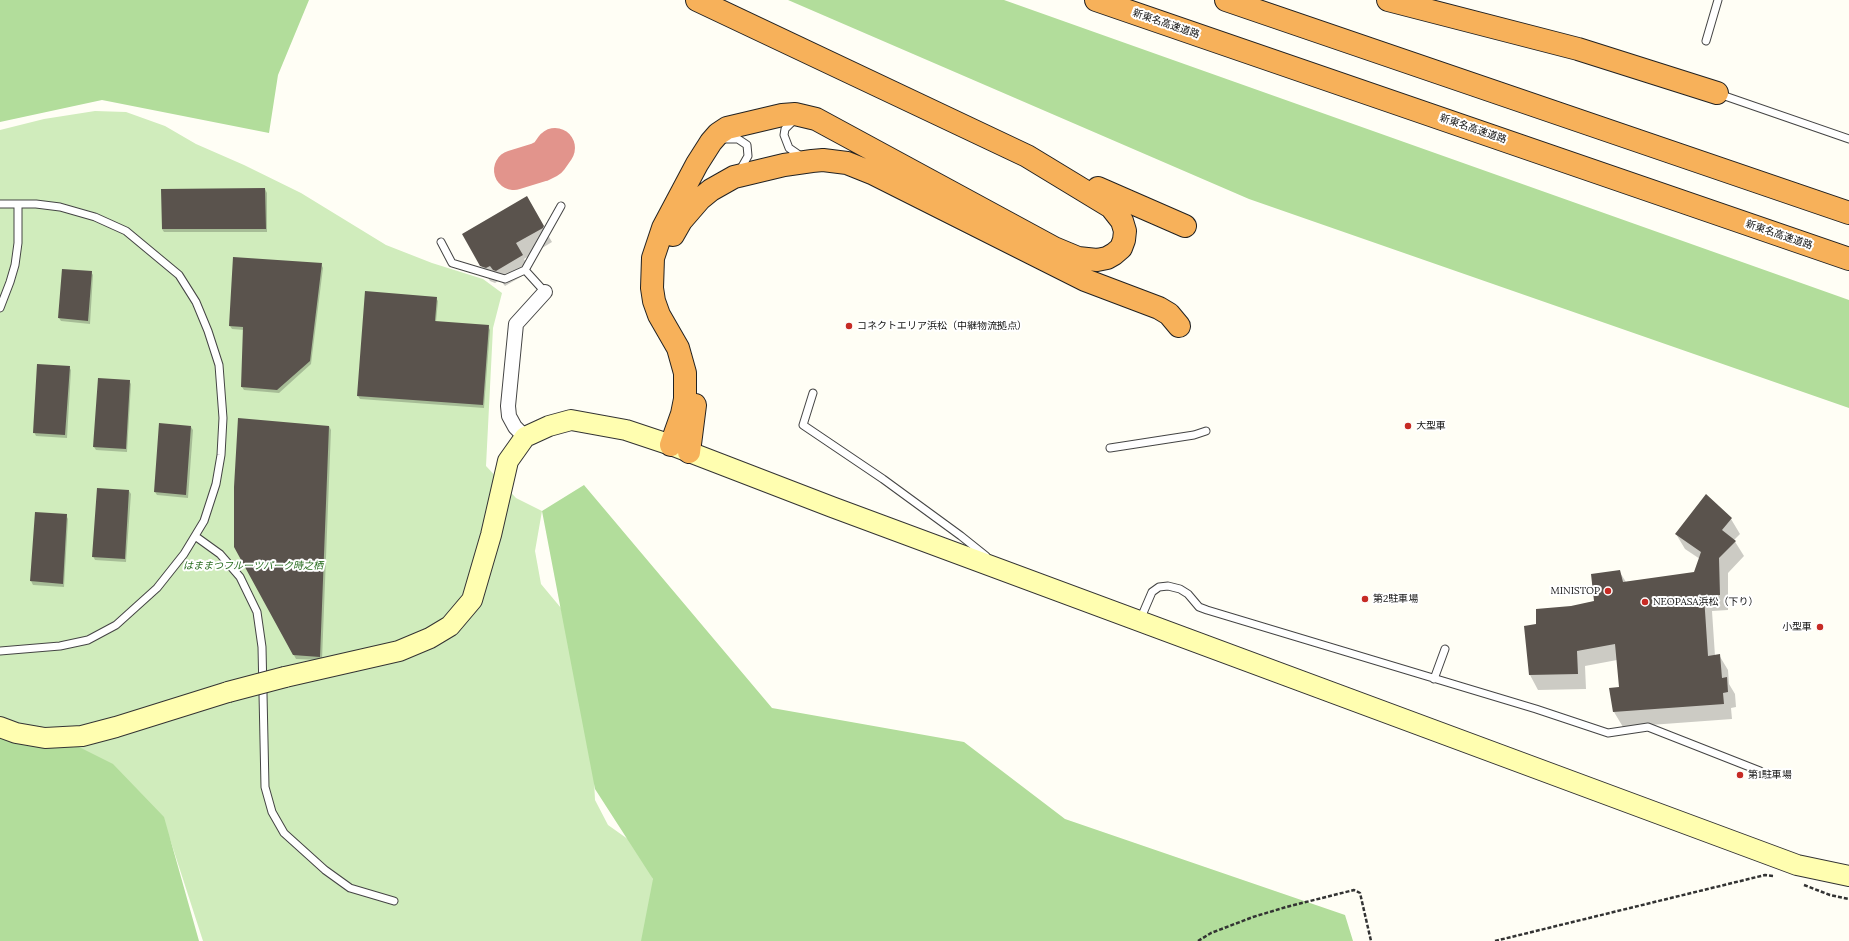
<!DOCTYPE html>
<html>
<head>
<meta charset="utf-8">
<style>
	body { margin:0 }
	canvas { display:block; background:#fffef5 }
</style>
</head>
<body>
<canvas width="1849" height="941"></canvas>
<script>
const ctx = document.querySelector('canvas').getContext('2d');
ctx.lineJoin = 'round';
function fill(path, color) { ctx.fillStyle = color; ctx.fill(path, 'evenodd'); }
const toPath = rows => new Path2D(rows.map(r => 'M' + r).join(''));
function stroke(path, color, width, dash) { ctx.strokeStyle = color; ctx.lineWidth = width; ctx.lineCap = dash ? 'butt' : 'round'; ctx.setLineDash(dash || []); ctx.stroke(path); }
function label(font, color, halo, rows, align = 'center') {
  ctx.font = font + ' Lora,"Noto Sans JP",serif'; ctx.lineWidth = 4; ctx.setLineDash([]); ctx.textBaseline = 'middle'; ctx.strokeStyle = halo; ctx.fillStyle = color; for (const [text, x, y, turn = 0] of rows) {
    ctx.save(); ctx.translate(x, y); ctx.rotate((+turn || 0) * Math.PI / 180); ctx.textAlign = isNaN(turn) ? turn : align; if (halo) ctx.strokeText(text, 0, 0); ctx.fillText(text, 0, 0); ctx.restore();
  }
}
const green = toPath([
	[95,111,126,112,165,126,196,144,244,165,301,193,386,245,432,263,483,279,502,293,493,328,486,466,516,498,542,511,535,551,541,584,561,608,593,758,595,800,608,825,632,842,651,867,655,893,644,941,203,941,170,839,147,801,0,720,0,130,44,119]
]);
const forest = toPath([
	[0,0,309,0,278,75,269,133,102,100,0,122],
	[788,0,1004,0,1849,300,1849,408,1249,199],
	[584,485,772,708,964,742,1065,819,1345,915,1353,941,641,941,653,879,595,789,542,511],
	[0,734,75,745,113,764,164,817,199,941,0,941]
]);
const shadow = toPath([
	[265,189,267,193,267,232,164,232,162,229],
	[526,198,552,242,524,259,531,271,505,286,500,280,495,283,490,281,463,234],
	[321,264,323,268,311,364,279,393,244,390,242,387,244,330,232,329,230,326],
	[91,272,93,275,90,324,61,321,59,318],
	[436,298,438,301,436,322,488,326,490,330,484,408,360,399,358,396],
	[69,367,71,370,67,438,36,436,34,432],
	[129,381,131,384,127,452,96,450,94,447],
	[329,426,331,430,322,660,296,659,235,546],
	[191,427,193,430,188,498,157,495,155,492],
	[129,491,131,494,126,562,95,560,93,556],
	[36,514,66,515,68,519,64,587,33,585,31,581],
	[1731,519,1740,534,1734,540,1744,556,1728,573,1728,610,1712,611,1715,656,1719,655,1728,670,1729,684,1735,694,1736,707,1731,708,1732,719,1623,727,1614,712,1620,688,1617,660,1585,666,1586,689,1538,690,1530,675,1525,627,1537,625,1571,607,1595,601,1619,571,1626,582,1695,573,1700,559,1685,549,1676,534]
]);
const taxiway = toPath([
	[514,170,540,162,548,158,555,148]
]);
const building = toPath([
	[265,188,266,229,162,229,161,189],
	[527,196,544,226,543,228,516,243,523,255,496,271,493,270,490,266,486,268,480,266,462,234],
	[233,257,322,263,310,361,277,390,241,387,243,327,229,326],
	[62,269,92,271,88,321,58,318],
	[365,291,437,297,435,321,489,325,483,405,357,396],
	[37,364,70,366,65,435,33,433],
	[98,378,130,380,126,449,93,447],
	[238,418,329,426,320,657,293,655,234,547,234,487],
	[159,423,191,426,186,495,154,492],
	[97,488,129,490,125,559,92,557],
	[1706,494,1732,518,1722,530,1736,541,1719,558,1720,595,1704,596,1708,656,1720,654,1722,678,1727,677,1728,692,1723,693,1724,704,1613,712,1609,688,1619,687,1615,644,1577,651,1578,674,1529,675,1524,626,1536,624,1536,609,1571,606,1594,601,1591,574,1620,570,1623,582,1694,572,1701,552,1675,534],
	[35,512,67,514,63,584,30,581]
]);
const path = toPath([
	[1804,885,1830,895,1849,899],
	[1198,941,1211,933,1253,917,1286,907,1354,890,1360,893,1371,941],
	[1495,941,1765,875,1774,876]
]);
const lane = toPath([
	[1706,41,1718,0],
	[1719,94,1849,139],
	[794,120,785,129,784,135,789,148,802,157],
	[723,139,738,139,747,145,748,156,740,170],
	[0,204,36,204,60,207,95,217,126,231,179,275,196,302,208,331,219,365,223,418,221,455,216,484,204,521,184,554,157,588,116,625,88,640,60,646,0,651],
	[441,242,452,263,505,279,525,270],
	[545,292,525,270,561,206],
	[0,308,10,282,15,265,18,243,18,204],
	[813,393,803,425,883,479,961,536,986,556],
	[1110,448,1194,435,1206,431],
	[195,536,220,554,240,577,257,612,262,647,265,787,272,812,284,833,325,870,350,888,394,901],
	[1140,620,1152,592,1159,587,1168,586,1180,589,1188,594,1199,607,1207,610,1536,709,1608,733,1648,727,1760,771],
	[1434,679,1445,649]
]);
const street = toPath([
	[525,437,515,427,509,416,508,406,516,324,545,292]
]);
const secondary = toPath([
	[285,677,399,651,430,638,450,626,472,600,491,535,508,461,525,437,549,426,571,420,626,430,671,445,832,507,1797,865,1849,876],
	[0,727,16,733,45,738,82,736,116,727,228,692]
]);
const highway = toPath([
	[1096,0,1849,259],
	[1226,0,1849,213],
	[1388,0,1578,49,1717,93],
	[1098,188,1185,226],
	[673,235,681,221,700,199,711,190,734,177,784,165,812,161,823,160,847,163,872,173,1085,280,1159,308,1169,314,1179,326],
	[671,445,682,414,685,399,685,373,678,348,659,315,654,301,652,288,653,258,663,228,697,164,711,142,718,134,727,128,782,115,795,114,816,119,1054,248,1078,258,1097,260,1107,258,1114,254,1121,248,1124,240,1125,231,1122,221,1111,207,1027,156,697,0],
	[689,452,695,405]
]);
const secondaryBridge = toPath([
	[228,692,285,677]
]);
const markers = [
	[849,326,4,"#c62b24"],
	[1408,426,4,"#c62b24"],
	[1608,591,4,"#c62b24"],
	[1365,599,4,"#c62b24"],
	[1645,602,4,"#c62b24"],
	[1820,627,4,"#c62b24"],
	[1740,775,4,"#c62b24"]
];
const streetNames = [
	["新東名高速道路",1166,24,19],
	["新東名高速道路",1473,129,19],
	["新東名高速道路",1779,235,19]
];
const poiNames = [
	["コネクトエリア浜松（中継物流拠点）",857,326],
	["大型車",1416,426],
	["MINISTOP",1600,591,"right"],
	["第2駐車場",1373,599],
	["NEOPASA浜松（下り）",1653,602],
	["小型車",1812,627,"right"],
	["第1駐車場",1748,775]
];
const parkNames = [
	["はままつフルーツパーク時之栖",253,566]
];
fill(green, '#d0ecbc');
fill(forest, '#b2dd9b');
fill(shadow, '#0003');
stroke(taxiway, '#e2948c', 40);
fill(building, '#5a534d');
stroke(lane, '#444', 9);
stroke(street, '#444', 16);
stroke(secondary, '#333', 22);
stroke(highway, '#222', 24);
stroke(path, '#333', 2.5, [4, 2]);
stroke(lane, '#fff', 7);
stroke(street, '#fff', 14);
stroke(secondary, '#fffeb0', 20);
stroke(highway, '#f7b15a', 22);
stroke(secondaryBridge, '#333', 22, []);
stroke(secondaryBridge, '#fffeb0', 20);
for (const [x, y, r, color] of markers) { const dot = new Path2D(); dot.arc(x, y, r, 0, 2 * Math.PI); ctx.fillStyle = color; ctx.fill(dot); stroke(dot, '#fff', 1.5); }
label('10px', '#111', '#fff', streetNames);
label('10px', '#111', '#fff', poiNames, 'left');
label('italic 10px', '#276c1e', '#fff', parkNames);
</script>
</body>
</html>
